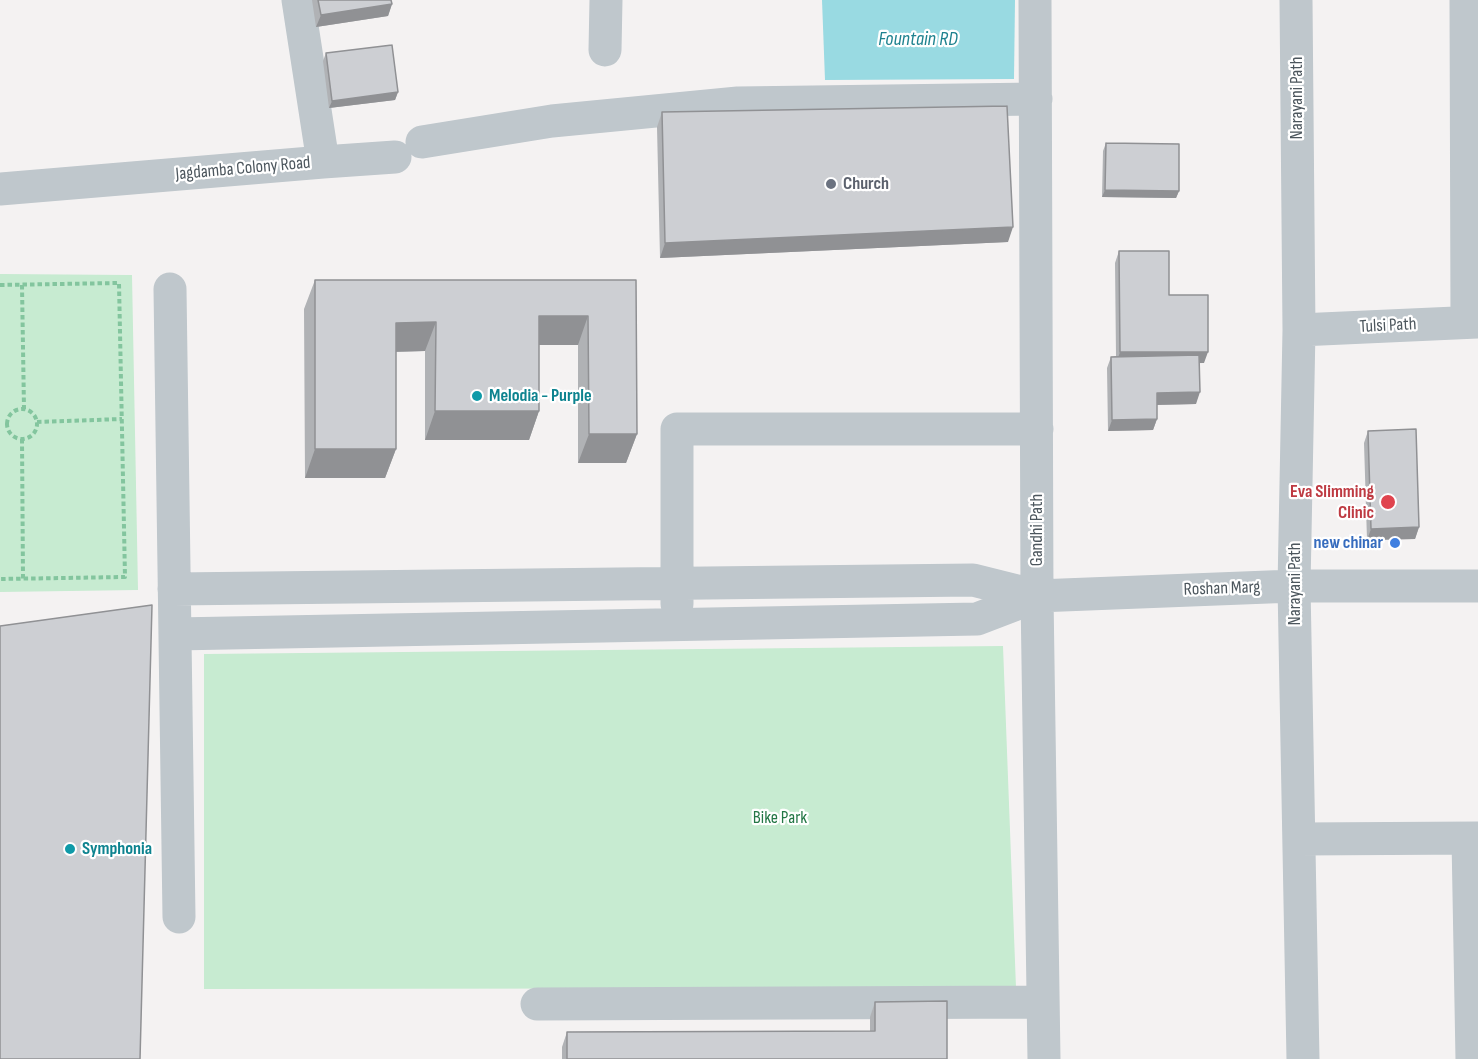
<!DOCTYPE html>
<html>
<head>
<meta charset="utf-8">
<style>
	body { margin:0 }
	canvas { display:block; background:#f4f2f2 }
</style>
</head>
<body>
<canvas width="1478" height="1059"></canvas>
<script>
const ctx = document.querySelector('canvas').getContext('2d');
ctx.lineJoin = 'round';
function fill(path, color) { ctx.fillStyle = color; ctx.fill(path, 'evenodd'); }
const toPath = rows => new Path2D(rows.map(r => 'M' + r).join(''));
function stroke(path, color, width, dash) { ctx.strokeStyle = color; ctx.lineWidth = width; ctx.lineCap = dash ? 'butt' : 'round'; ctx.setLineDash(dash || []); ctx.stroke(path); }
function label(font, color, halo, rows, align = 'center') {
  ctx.font = font + ' "Sofia Sans Condensed",sans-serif'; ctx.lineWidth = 4.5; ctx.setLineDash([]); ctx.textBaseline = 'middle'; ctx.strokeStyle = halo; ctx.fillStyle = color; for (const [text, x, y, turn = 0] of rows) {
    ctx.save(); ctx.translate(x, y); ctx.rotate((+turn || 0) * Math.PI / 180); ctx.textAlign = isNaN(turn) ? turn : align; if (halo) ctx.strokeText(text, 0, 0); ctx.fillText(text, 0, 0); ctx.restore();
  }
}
const green = toPath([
	[0,274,132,275,138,590,0,592],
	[1003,646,1016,988,204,989,204,654]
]);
const water = toPath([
	[822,0,1015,0,1014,79,825,80]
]);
const path = toPath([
	[0,285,119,283,125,577,0,579],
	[22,285,24,409],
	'7 424a15 15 0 1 1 30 0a15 15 0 1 1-30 0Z',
	[37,422,122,419],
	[22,439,23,579]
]);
const minor = toPath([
	[1035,0,1037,596,1044,1059],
	[1296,0,1299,330,1294,586,1303,1059],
	[1466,0,1467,322],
	[605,50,606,0],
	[422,142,552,121,738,103,1036,99],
	[323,162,395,157],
	[0,189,323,162,298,0],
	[170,289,179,917],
	[1299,330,1478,322],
	[174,589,973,580,1037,596,977,619,175,634],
	[1037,596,1294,586,1478,586],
	[677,604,677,429,1037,429],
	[1299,839,1478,838],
	[1468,839,1472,1059],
	[537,1004,1043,1002]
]);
const wall = toPath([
	[312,0,391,0,392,4,388,16,316,27],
	[326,53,398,92,395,100,329,108,323,61],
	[662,112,1008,242,660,258,657,127],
	[1106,143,1179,191,1176,198,1102,197,1103,151],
	[1119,251,1169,295,1204,363,1199,363,1196,404,1157,405,1157,419,1153,430,1108,431,1107,368,1111,357,1116,356,1115,263],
	[315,280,636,280,637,434,626,463,578,463,578,345,539,345,539,411,529,440,425,440,425,351,396,352,396,449,385,478,305,478,304,309],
	[1368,431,1419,527,1415,539,1367,540,1364,443],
	[875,1002,947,1059,562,1059,562,1047,567,1032,870,1031,870,1017]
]);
const shadedWall = toPath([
	[392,4,388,16,316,27,321,15],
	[398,92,395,100,329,108,332,101],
	[1105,190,1179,191,1176,198,1102,197],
	[1013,227,1008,242,660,258,665,243],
	[539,316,588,316,578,345,529,345],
	[436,322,425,351,385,352,396,323],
	[1120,352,1208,352,1204,363,1116,364],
	[1200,392,1196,404,1153,405,1157,393],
	[435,411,539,411,529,440,425,440],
	[1157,419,1153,430,1108,431,1112,420],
	[589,434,637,434,626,463,578,463],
	[315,449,396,449,385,478,305,478],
	[1419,527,1415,539,1367,540,1371,529]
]);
const building = toPath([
	[318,0,391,0,392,4,321,15,318,0],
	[392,45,398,92,332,101,326,53,392,45],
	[1007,106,1013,227,665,243,662,112,1007,106],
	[1106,143,1179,144,1179,191,1105,190,1106,143],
	[1119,251,1169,251,1169,295,1208,295,1208,352,1120,352,1119,251],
	[315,280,636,280,637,434,589,434,588,316,539,316,539,411,435,411,436,322,396,323,396,449,315,449,315,280],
	[1199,355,1200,392,1157,393,1157,419,1112,420,1111,357,1199,355],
	[1416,429,1419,527,1371,529,1368,431,1416,429],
	[152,605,140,1059,0,1059,0,626,152,605],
	[947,1001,947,1059,567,1059,567,1032,875,1031,875,1002,947,1001]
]);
const markers = [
	[831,184,6,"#6b7280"],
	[477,396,6,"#0f9aa8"],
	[1388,502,8,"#e0444e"],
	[1395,543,6,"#3f7fe0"],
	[70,849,6,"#0f9aa8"]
];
const streetNames = [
	["Narayani Path",1297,98,-90],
	["Jagdamba Colony Road",243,169,-5],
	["Tulsi Path",1388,326,-3],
	["Gandhi Path",1037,530,-90],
	["Narayani Path",1295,584,-90],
	["Roshan Marg",1222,589,-2]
];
const worshipNames = [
	["Church",843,184]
];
const cultureNames = [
	["Melodia - Purple",489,396],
	["Symphonia",82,849]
];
const healthNames = [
	["Eva Slimming",1374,492],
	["Clinic",1374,513]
];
const shopNames = [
	["new chinar",1383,543]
];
const parkNames = [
	["Bike Park",780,818]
];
const waterNames = [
	["Fountain RD",918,40]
];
fill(green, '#c7ebd1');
fill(water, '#99dae2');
stroke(path, '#83c59e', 4, [4.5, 3]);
stroke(minor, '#bfc7cc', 33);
fill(wall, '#b0b2b5');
fill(shadedWall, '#909194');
fill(building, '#cdcfd3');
stroke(building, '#909194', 1.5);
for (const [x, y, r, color] of markers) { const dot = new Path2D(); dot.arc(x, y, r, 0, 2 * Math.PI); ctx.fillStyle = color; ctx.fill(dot); stroke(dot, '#fff', 2); }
label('18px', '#4c565d', '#fff', streetNames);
label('bold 18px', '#5b616d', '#fff', worshipNames, 'left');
label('bold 18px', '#0d838f', '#fff', cultureNames, 'left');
label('bold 18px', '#be3a42', '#fff', healthNames, 'right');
label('bold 18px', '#366cbe', '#fff', shopNames, 'right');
label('18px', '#247746', '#fff', parkNames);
label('italic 20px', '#1e828f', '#fff', waterNames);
</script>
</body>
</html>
